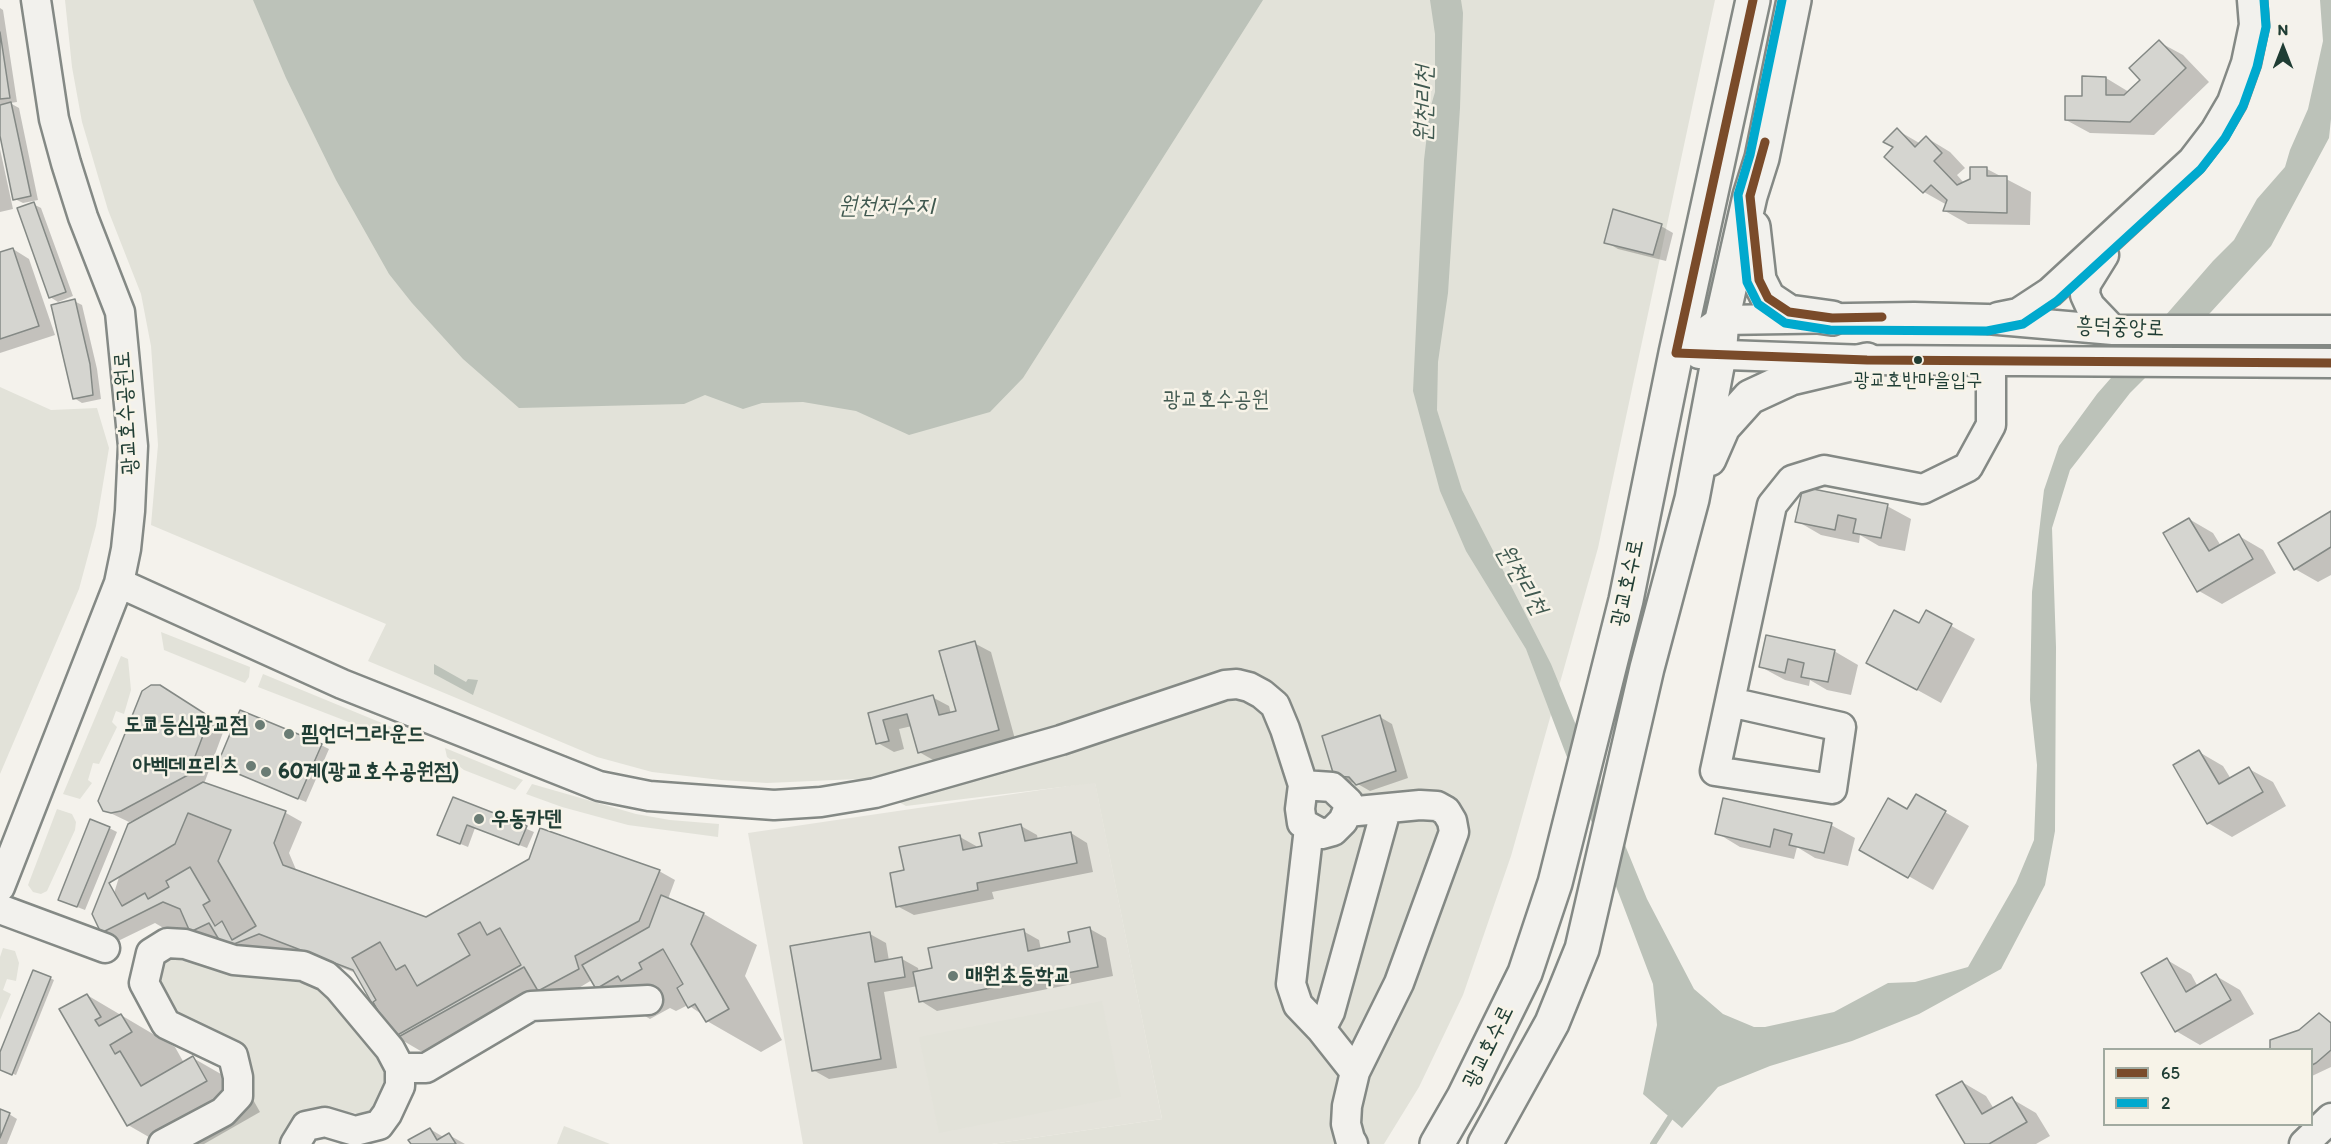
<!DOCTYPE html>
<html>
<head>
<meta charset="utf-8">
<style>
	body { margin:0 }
	#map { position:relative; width:2331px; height:1144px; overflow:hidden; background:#f4f2ec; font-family:Itim,sans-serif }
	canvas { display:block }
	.legend { position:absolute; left:2103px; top:1048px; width:210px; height:78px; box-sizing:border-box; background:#f7f3e8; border:2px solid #a1aaa0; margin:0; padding:8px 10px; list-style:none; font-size:18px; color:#1f3d34 }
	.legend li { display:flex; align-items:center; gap:12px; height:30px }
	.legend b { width:30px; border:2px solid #a1aaa0 }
	.north { position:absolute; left:2253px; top:18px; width:60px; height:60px; -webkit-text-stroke:4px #f7f3e8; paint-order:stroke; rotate:0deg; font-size:16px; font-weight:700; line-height:24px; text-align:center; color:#1f3d34 }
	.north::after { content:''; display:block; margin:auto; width:21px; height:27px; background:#1f3d34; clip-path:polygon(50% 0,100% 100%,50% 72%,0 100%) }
</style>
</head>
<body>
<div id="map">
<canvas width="2331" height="1144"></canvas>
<ul class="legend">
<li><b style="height:8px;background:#7a4b2a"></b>65</li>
<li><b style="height:8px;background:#00a9ce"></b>2</li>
</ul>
<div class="north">N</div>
</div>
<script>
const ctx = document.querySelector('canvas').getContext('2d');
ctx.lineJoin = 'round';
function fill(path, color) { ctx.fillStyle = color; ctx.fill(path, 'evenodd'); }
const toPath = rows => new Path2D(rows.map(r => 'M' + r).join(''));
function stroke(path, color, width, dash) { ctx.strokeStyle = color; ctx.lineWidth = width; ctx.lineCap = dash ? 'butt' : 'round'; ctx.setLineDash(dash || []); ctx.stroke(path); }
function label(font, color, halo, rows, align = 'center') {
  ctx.font = font + ' Itim,"Poor Story",sans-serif'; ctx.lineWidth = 5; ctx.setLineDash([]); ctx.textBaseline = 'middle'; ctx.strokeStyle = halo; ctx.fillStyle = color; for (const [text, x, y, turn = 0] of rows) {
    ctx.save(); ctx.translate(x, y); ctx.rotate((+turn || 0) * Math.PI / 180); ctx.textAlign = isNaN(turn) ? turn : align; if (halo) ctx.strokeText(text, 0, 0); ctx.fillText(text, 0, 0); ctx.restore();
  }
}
const built = toPath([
	[1095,782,1162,1119,992,1144,803,1144,748,833]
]);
const green = toPath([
	[65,0,1715,0,1598,548,1511,856,1463,995,1419,1087,1384,1144,992,1144,1162,1119,1095,783,906,806,858,779,767,783,721,780,652,772,597,757,368,661,386,624,151,525,158,445,151,346,141,294,108,210,82,122,72,67],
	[0,387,51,410,97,408,109,448,96,526,79,589,0,774],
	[161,632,250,667,249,677,245,683,164,650],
	[121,656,128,659,131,690,124,714,116,711,112,722,117,727,99,764,93,763,88,780,92,783,80,799,63,794],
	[263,674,406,733,372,731,258,687],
	[445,748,523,780,515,790,464,770,447,757],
	[532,784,636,814,670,820,719,824,718,837,628,825,562,807,526,794],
	[57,809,72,814,76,822,75,830,47,891,41,894,33,892,28,885],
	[3,948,15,951,19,963,16,981,7,979,3,990,11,994,0,1020,0,957],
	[178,951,300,972,322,985,391,1068,378,1109,368,1114,323,1110,303,1117,287,1128,282,1144,187,1144,236,1116,239,1045,228,1037,182,1018,176,1013,160,983,158,970,161,960],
	[1102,1001,1121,1097,939,1133,919,1037],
	[564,1126,610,1144,557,1144]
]);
const water = toPath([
	[253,0,1263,0,1023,378,990,412,909,435,856,411,803,402,762,403,743,409,705,395,684,404,519,408,463,359,412,303,389,274,336,180,286,78],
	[1430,0,1461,0,1463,13,1460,108,1448,293,1438,362,1437,410,1462,490,1551,664,1647,899,1694,989,1723,1014,1754,1027,1765,1027,1834,1012,1888,983,1915,982,1968,967,2016,883,2034,840,2037,765,2030,700,2032,592,2044,490,2059,446,2097,394,2213,261,2234,240,2257,199,2285,167,2290,150,2308,109,2323,41,2320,0,2331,0,2331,119,2329,138,2271,246,2211,312,2130,393,2070,470,2052,528,2056,647,2055,831,2045,885,2001,969,1919,1014,1852,1041,1770,1066,1718,1087,1682,1128,1643,1094,1657,1025,1653,984,1526,649,1466,551,1440,491,1413,391,1424,160,1430,109,1435,92,1435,34],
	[434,664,466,682,468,679,478,680,473,695,434,674]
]);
const shadow = toPath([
	[0,8,3,10,17,102,10,103,19,108,38,200,23,203,15,199,0,128,0,106,3,105,0,104],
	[2159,42,2183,55,2209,82,2154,135,2090,133,2066,120,2083,98,2106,78,2129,92,2142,80],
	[1897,130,1921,144,1927,138,1950,152,1965,168,1957,175,1964,183,1987,169,2031,192,2030,225,1968,224,1945,211,1947,205,1924,192,1886,157,1895,147],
	[0,149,13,209,0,212],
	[33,204,41,208,73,296,58,302,50,297],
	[1661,226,1673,233,1666,261,1618,249,1606,242],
	[13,249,29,259,55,335,0,353,0,254],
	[74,301,82,305,97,369,101,399,82,403,74,398],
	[1887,506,1911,519,1905,551,1879,546,1860,535,1859,543,1821,535,1797,521],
	[2331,513,2331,575,2318,582,2295,569],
	[2189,519,2213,533,2221,546,2239,536,2263,550,2276,573,2222,604,2199,591],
	[1926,612,1975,639,1941,703,1892,676],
	[1768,637,1834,651,1858,665,1851,695,1827,690,1810,680,1809,686,1785,680,1761,667],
	[974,643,991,652,1015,739,935,761,919,752,912,726,899,729,904,749,894,752,878,743,870,714,932,697,949,706,951,714,958,712],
	[176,697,225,727,204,784,286,813,302,822,289,853,297,872,426,919,659,871,675,880,668,899,704,914,757,945,745,976,782,1040,761,1052,707,1021,703,1015,688,1005,676,1011,670,1008,650,1019,597,988,592,980,448,1067,395,1036,356,973,307,955,225,947,218,936,207,941,190,928,177,936,155,923,118,941,102,932,137,819,129,822,104,810],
	[1380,717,1392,724,1408,778,1370,791,1356,783,1348,782,1335,775],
	[321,745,329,749,306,802,226,769],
	[2199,752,2223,766,2231,779,2249,769,2273,782,2286,806,2232,837,2208,823,2175,766],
	[1917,796,1969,826,1933,890,1861,849,1908,811],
	[453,799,534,832,527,848,475,828,468,847,439,835],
	[1724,800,1831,825,1855,838,1848,866,1815,858,1797,847,1794,859,1740,847,1717,833],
	[1021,826,1037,835,1038,840,1071,833,1087,843,1093,872,992,892,994,899,914,915,897,906,906,871,960,837,976,846,977,848,984,847],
	[109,828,117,832,85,910,67,903],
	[1090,929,1106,938,1113,976,937,1011,921,1001,918,986,884,992,897,1068,829,1079,813,1070,870,934,886,943,889,961,902,959,918,968,919,972,934,969,1023,931,1039,940,1041,950,1072,944],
	[2167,960,2191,974,2198,987,2216,976,2240,990,2254,1014,2200,1045,2176,1031],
	[50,978,54,980,16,1075,0,1069,0,1056],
	[87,995,175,1047,184,1063,193,1058,247,1089,260,1112,204,1144,161,1144,128,1125],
	[2319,1015,2331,1022,2331,1067,2312,1076,2312,1050,2300,1032],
	[1962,1082,1986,1096,1994,1109,2012,1099,2036,1113,2050,1136,2036,1144,1966,1144],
	[0,1114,9,1114,17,1119,7,1144,0,1144],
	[430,1129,445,1138,449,1135,465,1144,413,1144]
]);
const stream = toPath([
	[1653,1144,1673,1113]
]);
const building = toPath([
	[0,32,10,98,0,99,0,32],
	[2159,40,2186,68,2130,122,2065,120,2065,96,2082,96,2082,76,2106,77,2106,95,2124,95,2140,80,2129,68,2159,40],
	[11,102,31,196,13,200,0,136,0,105,11,102],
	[1897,128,1915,147,1926,136,1942,153,1934,161,1957,185,1970,179,1970,167,1987,167,1987,176,2007,176,2007,213,1943,211,1947,200,1931,185,1923,193,1884,157,1893,147,1883,142,1897,128],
	[34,202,66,292,49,298,17,208,34,202],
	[1613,209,1662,224,1653,255,1604,243,1613,209],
	[13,248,39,326,0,339,0,252,13,248],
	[75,299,90,364,93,395,73,399,51,305,75,299],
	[1803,487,1888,504,1881,538,1853,533,1856,519,1838,515,1835,530,1795,522,1803,487],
	[2331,511,2331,547,2294,570,2278,543,2331,511],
	[2189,518,2209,551,2239,534,2253,559,2197,592,2163,533,2189,518],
	[1894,610,1919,623,1926,610,1952,624,1917,690,1866,663,1894,610],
	[1766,635,1835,650,1828,682,1801,677,1804,663,1788,659,1785,673,1759,667,1766,635],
	[975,641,999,730,918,753,907,714,883,720,889,741,876,744,868,713,933,695,939,715,956,711,939,651,975,641],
	[151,685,160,685,210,717,188,775,121,811,111,813,103,811,98,801,142,691,151,685],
	[240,710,322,744,298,799,217,765,240,710],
	[1380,715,1396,771,1356,785,1349,777,1334,776,1322,736,1380,715],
	[2199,750,2219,784,2249,767,2263,792,2207,824,2173,765,2199,750],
	[203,782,286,811,274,843,283,865,426,917,529,859,540,828,660,870,639,921,575,956,579,969,538,991,524,967,393,1040,353,970,259,934,224,948,209,923,190,932,180,909,163,902,101,933,92,914,128,824,203,782],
	[1916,794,1946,811,1908,878,1859,850,1888,798,1907,809,1916,794],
	[453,797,527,826,519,845,467,825,460,844,437,835,453,797],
	[1723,798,1832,823,1824,853,1789,845,1792,834,1774,829,1770,847,1715,834,1723,798],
	[188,813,231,830,218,861,256,926,232,940,222,921,215,926,203,905,210,901,190,867,166,881,169,887,148,899,145,893,122,906,109,883,175,844,188,813],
	[90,819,110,827,77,907,58,900,90,819],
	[1021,824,1025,841,1071,832,1077,863,977,883,978,890,896,907,890,873,904,870,899,847,960,835,963,850,982,846,979,833,1021,824],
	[661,895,704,913,691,944,729,1009,706,1022,695,1004,688,1008,677,988,683,984,663,949,639,963,642,969,621,981,618,976,596,989,582,965,649,927,661,895],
	[480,922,487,935,500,928,521,965,394,1037,373,1002,376,1000,352,958,380,942,396,970,405,965,417,986,470,955,458,934,480,922],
	[1090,927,1098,967,919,1002,913,972,932,968,928,948,1024,929,1028,951,1070,942,1068,932,1090,927],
	[870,932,875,962,902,957,905,977,868,983,881,1059,812,1071,790,946,870,932],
	[2167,958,2186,992,2216,974,2231,1000,2175,1032,2141,973,2167,958],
	[33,970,51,977,12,1075,0,1070,0,1052,33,970],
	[87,994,101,1017,95,1020,99,1026,121,1014,132,1032,110,1045,115,1054,120,1051,141,1086,193,1056,207,1081,127,1126,59,1009,87,994],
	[2319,1013,2331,1023,2331,1050,2316,1063,2312,1065,2312,1050,2270,1050,2270,1040,2299,1030,2319,1013],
	[1962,1081,1982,1114,2012,1097,2027,1122,1989,1144,1965,1144,1936,1095,1962,1081],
	[0,1109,10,1113,0,1138,0,1109],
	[430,1128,437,1140,449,1133,456,1144,411,1144,408,1140,430,1128]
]);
const minor = toPath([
	[2104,255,2086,284,2085,295,2090,306,2113,330],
	[1998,317,2018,313,2050,292,2192,161,2215,131,2232,102,2246,63,2254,25,2252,0],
	[1676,353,1722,320,1914,317,1987,319,2113,330,2331,330],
	[1699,354,1867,360,2331,363],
	[119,583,342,684,599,786,649,796,774,805,821,802,875,793,1061,740,1225,685,1237,684,1249,687,1262,694,1275,705,1285,729,1303,785],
	[1730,702,1841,727,1832,789,1715,771,1772,505,1792,480,1824,470,1923,489,1968,467,1991,425,1991,361],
	[1303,785,1332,787,1348,802,1347,812,1343,821,1333,831,1322,834,1302,823,1300,809,1303,785],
	[1309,828,1291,984,1298,1005,1321,1029,1355,1072,1399,983,1454,832,1452,821,1446,811,1437,806,1420,805,1347,812],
	[0,887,119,583,126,549,130,511,133,446,120,312,83,217,66,163,54,119,36,0],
	[0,909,105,948],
	[1321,1029,1330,1012,1386,810],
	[400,1068,426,1068,531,1006,648,1000],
	[163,1144,223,1112,238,1096,238,1077,233,1056,166,1024,144,983,151,953,167,943,185,944,234,960,303,966,326,976,339,988,390,1049,400,1068,400,1086,387,1114,379,1125,355,1131,325,1122,306,1126,295,1144],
	[1353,1144,1350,1139,1346,1124,1347,1106,1355,1072],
	[2304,1144,2331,1118]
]);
const major = toPath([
	[1753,227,1759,280,1768,298,1789,312,1832,318],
	[1709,459,1723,427,1750,397,1791,378,1867,360],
	[1437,1144,1464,1097,1525,973,1555,883,1626,600,1676,353,1753,0],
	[1485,1144,1552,1023,1582,949,1647,668,1692,499,1719,356,1722,320,1750,196,1762,158,1794,0]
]);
const bus1 = toPath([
	[1753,0,1676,353,1867,360,2331,363],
	[1765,142,1750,196,1759,280,1768,298,1789,312,1832,318,1882,317]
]);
const bus2 = toPath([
	[1782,0,1750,155,1738,195,1747,282,1758,304,1785,323,1830,330,1987,331,2023,324,2057,301,2201,169,2225,138,2243,106,2257,67,2266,27,2264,0]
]);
const markers = [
	[1918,360,5,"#1f3d34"],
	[260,725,6,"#6a7c74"],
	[289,734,6,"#6a7c74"],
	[251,766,6,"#6a7c74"],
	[266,772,6,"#6a7c74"],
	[479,819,6,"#6a7c74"],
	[953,976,6,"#6a7c74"]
];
const busNames = [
	["광교호반마을입구",1918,381]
];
const streetNames = [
	["흥덕중앙로",2120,328,2],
	["광교호수공원로",127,413,-94],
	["광교호수로",1628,583,-78],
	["광교호수로",1489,1047,-64]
];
const parkNames = [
	["광교호수공원",1216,400]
];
const poiNames = [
	["도쿄등심광교점",248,725,"right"],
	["핌언더그라운드",301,734],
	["아벡데프리츠",239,766,"right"],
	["60계(광교호수공원점)",278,772],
	["우동카덴",491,819],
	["매원초등학교",965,976]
];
const waterNames = [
	["원천리천",1425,104,-89],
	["원천저수지",886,207],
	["원천리천",1521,580,60]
];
fill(built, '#e4e3db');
fill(green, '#e2e2d9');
fill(water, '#bcc2b9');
fill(shadow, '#0003');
stroke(stream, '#bcc2b9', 6);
fill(building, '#d5d5d0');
stroke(building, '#848985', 1.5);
stroke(minor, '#848985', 33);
stroke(major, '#848985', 38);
stroke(minor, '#f2f1ed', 28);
stroke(major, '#f2f1ed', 33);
stroke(bus1, '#7a4b2a', 9);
stroke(bus2, '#00a9ce', 9);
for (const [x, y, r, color] of markers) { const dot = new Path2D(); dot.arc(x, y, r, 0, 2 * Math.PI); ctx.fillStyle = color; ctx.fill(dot); stroke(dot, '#f7f3e8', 2); }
label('20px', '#1f3d34', '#f7f3e8', busNames);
label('22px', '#1f3d34', '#f7f3e8', streetNames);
label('22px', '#435b52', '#f7f3e8', parkNames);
label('bold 22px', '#1f3d34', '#f7f3e8', poiNames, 'left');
label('italic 24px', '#405950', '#f7f3e8', waterNames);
</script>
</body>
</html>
